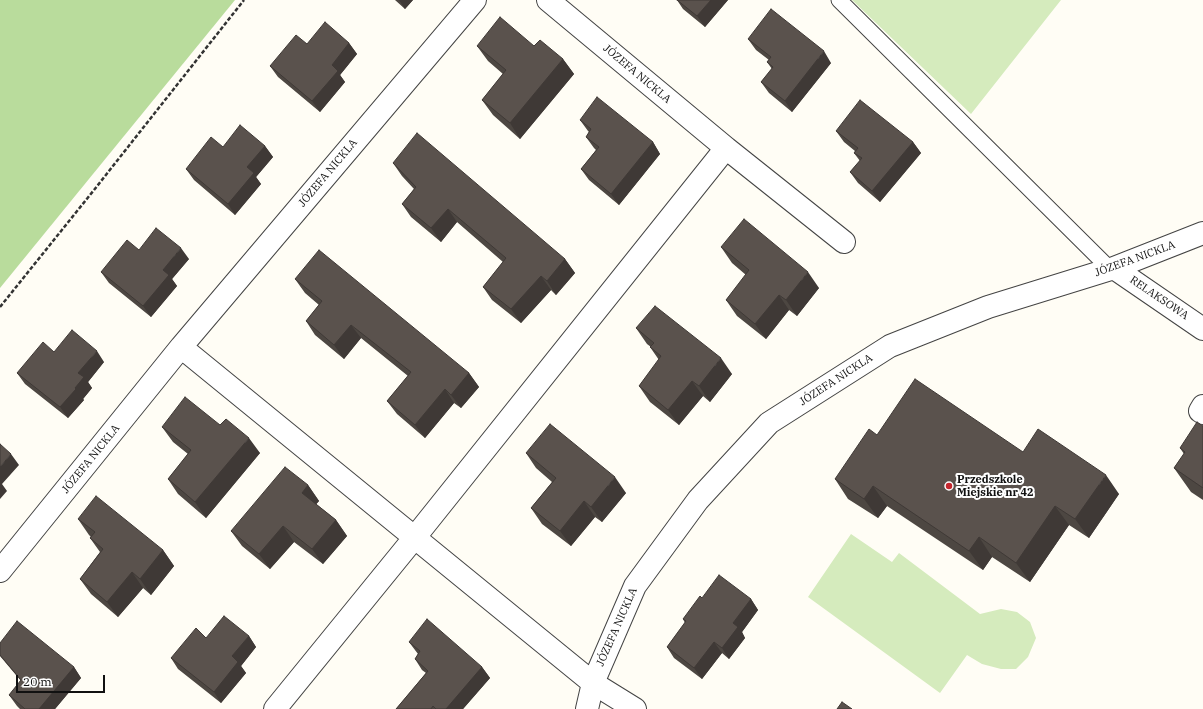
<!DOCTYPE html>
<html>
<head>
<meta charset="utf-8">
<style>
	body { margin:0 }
	#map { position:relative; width:1203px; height:709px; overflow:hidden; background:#fffdf5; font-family:"IBM Plex Serif",serif }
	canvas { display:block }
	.scale { position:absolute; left:16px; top:675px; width:89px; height:18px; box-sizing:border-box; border:2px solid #111; border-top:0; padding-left:5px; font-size:12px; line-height:14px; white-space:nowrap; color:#111; -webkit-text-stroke:3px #fff; paint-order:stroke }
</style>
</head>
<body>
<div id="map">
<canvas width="1203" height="709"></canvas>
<div class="scale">20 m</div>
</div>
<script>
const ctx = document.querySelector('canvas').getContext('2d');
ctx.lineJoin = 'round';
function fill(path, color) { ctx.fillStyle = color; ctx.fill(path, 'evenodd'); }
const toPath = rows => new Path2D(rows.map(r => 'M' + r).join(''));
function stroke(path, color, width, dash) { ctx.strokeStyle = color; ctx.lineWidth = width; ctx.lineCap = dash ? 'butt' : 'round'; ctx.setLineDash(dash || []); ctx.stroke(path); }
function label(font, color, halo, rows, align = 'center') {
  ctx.font = font + ' "IBM Plex Serif",serif'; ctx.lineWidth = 4; ctx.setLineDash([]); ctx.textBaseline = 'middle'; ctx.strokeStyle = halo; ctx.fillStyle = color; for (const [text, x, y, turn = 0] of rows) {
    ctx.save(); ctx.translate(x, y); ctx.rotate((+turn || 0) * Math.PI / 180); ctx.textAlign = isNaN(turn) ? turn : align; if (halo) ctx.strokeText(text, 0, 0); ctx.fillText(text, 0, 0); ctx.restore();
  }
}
const green = toPath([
	[852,0,1061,0,971,114],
	[851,534,892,562,899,553,980,614,1001,609,1017,612,1030,622,1036,638,1028,657,1016,669,1001,669,982,664,967,655,940,693,808,597]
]);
const forest = toPath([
	[0,0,235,0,0,288]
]);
const path = toPath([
	[0,307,94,190,244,0]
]);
const service = toPath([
	[839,0,1110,269]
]);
const minor = toPath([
	[726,148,844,242],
	[1114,268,1203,329],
	[181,347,475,0],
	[1203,406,1200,411,1203,413],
	[0,571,181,347,593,683,635,709],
	[275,709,415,537,726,148,548,0],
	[587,709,593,683,635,586,698,500,769,423,890,346,988,307,1114,268,1203,233]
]);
const wall = toPath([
	[395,0,413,0,405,9],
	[677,0,728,0,705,27,683,9],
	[748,39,831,63,792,112,769,93,761,82,772,69,767,62,769,60,756,50],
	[349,43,357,54,340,75,345,82,320,112,278,77,270,66,307,44],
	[477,46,534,46,563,59,574,74,520,139,493,115,482,100,503,74,488,61],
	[580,120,653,142,660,154,619,205,589,180,581,169,596,150,594,148,586,137,589,132,588,131],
	[836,131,913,142,921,153,880,202,858,183,850,172,860,161,854,153,855,151,844,142],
	[265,146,273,157,256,177,261,184,235,215,194,180,186,169,223,147],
	[393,163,565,259,575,273,556,295,551,290,521,323,492,300,483,287,503,262,457,222,441,242,411,217,402,204,414,189,402,176],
	[721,247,819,288,797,316,789,310,766,339,737,316,726,300,746,275,732,263],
	[139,250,189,259,172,279,177,286,151,317,109,283,101,272],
	[295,279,469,373,479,387,461,408,454,403,425,438,397,414,387,401,408,376,361,338,344,359,315,335,306,321,319,305,305,293],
	[636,328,732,374,710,402,703,396,679,425,650,402,639,386,659,360,650,347,651,347,647,344],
	[54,352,104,362,88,382,92,388,83,399,84,400,68,418,25,384,17,373],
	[220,425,260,453,206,518,178,494,168,479,188,454,173,442,162,427],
	[1203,426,1203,500,1191,492,1174,468,1184,454,1180,448],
	[877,435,1023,452,1119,494,1089,538,1069,525,1030,582,992,557,983,570,887,506,878,518,848,499,835,479],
	[526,453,626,493,602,522,595,517,571,546,542,524,531,508,552,482,536,468],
	[308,485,319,501,316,504,336,520,347,536,323,564,294,542,270,569,242,546,231,531],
	[78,519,163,550,174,566,151,595,143,588,118,617,91,594,80,579,100,552,90,538,91,537,89,535],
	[702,598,751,599,758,610,742,632,745,638,729,659,722,653,702,679,674,658,667,647,685,623,683,619],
	[249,636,256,647,241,666,246,673,221,703,178,669,171,658,206,638],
	[409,642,482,667,490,678,463,709,396,709,426,673,422,670,415,659,418,654],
	[0,643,74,667,81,678,55,709,20,709,17,706,9,695,21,681,0,656]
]);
const shadedWall = toPath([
	[399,0,413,0,405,9],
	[711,0,728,0,705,27,697,16],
	[349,43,357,54,340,75,345,82,320,112,312,101,332,65],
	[824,51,831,63,792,112,785,101],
	[563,59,574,74,520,139,510,123],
	[653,142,660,154,619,205,611,194],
	[913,142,921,153,880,202,872,191],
	[265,146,273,157,256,177,261,184,235,215,228,204,247,167],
	[448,209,457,222,441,242,431,228],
	[181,248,189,259,172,279,177,286,151,317,143,306,163,270],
	[565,259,575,273,556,295,547,281],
	[808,272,819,288,797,316,786,300],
	[541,276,551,290,521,323,511,309],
	[779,295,789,310,766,339,755,324],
	[351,325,361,338,344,359,334,345],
	[97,351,104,362,88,382,92,388,83,399,84,400,68,418,60,407,75,388,78,373],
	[721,358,732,374,710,402,699,386],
	[469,373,479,387,461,408,451,395],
	[692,381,703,396,679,425,668,410],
	[445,389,454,403,425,438,415,425],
	[249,438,260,453,206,518,195,502],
	[11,454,19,465,2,484,7,491,0,499,0,467],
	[1106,475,1119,494,1089,538,1075,519],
	[615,477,626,493,602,522,591,507],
	[308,485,319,501,313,508,302,493],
	[873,486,887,506,878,518,864,499],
	[584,501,595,517,571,546,560,531],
	[1055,506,1069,525,1030,582,1016,563],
	[336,520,347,536,323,564,312,549],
	[283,526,294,542,270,569,259,554],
	[979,537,992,557,983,570,969,551],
	[163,550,174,566,151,595,140,579],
	[132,572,143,588,118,617,107,602],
	[751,599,758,610,742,632,745,638,729,659,722,648,733,623],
	[249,636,256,647,241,666,246,673,221,703,214,692,232,656],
	[714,642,722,653,702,679,694,668],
	[74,667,81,678,55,709,39,709],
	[482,667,490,678,463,709,446,709]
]);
const building = toPath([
	[677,0,711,0,697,16,677,0],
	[771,9,824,51,785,101,761,82,773,67,767,62,771,57,748,39,771,9],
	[500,17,534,46,540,40,563,59,510,123,482,100,506,70,477,46,500,17],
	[325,22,349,43,332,65,338,71,312,101,270,66,296,35,307,44,325,22],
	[597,97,653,142,611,194,581,169,599,147,586,137,591,129,580,120,597,97],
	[860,100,913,142,872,191,850,172,862,158,854,153,858,148,836,131,860,100],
	[240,125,265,146,247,167,254,173,228,204,186,169,211,137,223,147,240,125],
	[417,133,565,259,547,281,541,276,511,309,483,287,506,258,448,209,431,228,402,204,416,187,393,163,417,133],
	[744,219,808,272,786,300,779,295,755,324,726,300,749,270,721,247,744,219],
	[156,228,181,248,163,270,169,275,143,306,101,272,127,240,139,250,156,228],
	[319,250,469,373,451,395,445,389,415,425,387,401,411,372,351,325,334,345,306,321,322,301,295,279,319,250],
	[655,306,721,358,699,386,692,381,668,410,639,386,661,356,650,347,654,343,636,328,655,306],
	[72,330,97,351,78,373,84,377,75,388,76,389,60,407,17,373,43,342,54,352,72,330],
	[915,379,1023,452,1038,429,1106,475,1075,519,1055,506,1016,563,979,537,969,551,873,486,864,499,835,479,869,429,877,435,915,379],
	[185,397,220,425,226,419,249,438,195,502,168,479,191,450,162,427,185,397],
	[1197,422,1203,426,1203,488,1174,468,1185,452,1180,448,1197,422],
	[550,424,615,477,591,507,584,501,560,531,531,508,556,478,526,453,550,424],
	[0,444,11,454,0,467,0,444],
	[285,467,308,485,302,493,336,520,312,549,283,526,259,554,231,531,285,467],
	[96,496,163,550,140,579,132,572,107,602,80,579,103,549,90,538,95,532,78,519,96,496],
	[719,575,751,599,733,623,738,627,722,648,714,642,694,668,667,647,686,621,683,619,700,596,702,598,719,575],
	[224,616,249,636,232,656,238,662,214,692,171,658,196,628,206,638,224,616],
	[427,619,482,667,446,709,436,709,433,706,431,709,396,709,428,671,415,659,420,651,409,642,427,619],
	[17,621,74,667,39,709,25,709,9,695,21,680,0,655,0,643,17,621],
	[842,702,852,709,837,709,842,702]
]);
const markers = [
	[949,486,4,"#c4262e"]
];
const streetNames = [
	["JÓZEFA NICKLA",637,74,40],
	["JÓZEFA NICKLA",328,173,-50],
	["JÓZEFA NICKLA",1135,259,-20],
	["RELAKSOWA",1159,298,34],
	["JÓZEFA NICKLA",836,380,-33],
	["JÓZEFA NICKLA",91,459,-51],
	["JÓZEFA NICKLA",617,627,-66]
];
const poiNames = [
	["Przedszkole",957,480],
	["Miejskie nr 42",957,493]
];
fill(green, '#d5ebbd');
fill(forest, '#b9dc9c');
stroke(service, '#444', 17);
stroke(minor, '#444', 24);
stroke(path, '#333', 2.5, [4, 2]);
stroke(service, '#fff', 15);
stroke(minor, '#fff', 22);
fill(wall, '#4d4742');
fill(shadedWall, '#3f3936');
fill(building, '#5a524d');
stroke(building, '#3f3936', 1);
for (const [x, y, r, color] of markers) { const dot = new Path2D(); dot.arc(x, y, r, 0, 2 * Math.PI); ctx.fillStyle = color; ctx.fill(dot); stroke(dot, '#fff', 1.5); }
label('11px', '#111', '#fff', streetNames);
label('bold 11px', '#111', '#fff', poiNames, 'left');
</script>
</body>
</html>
